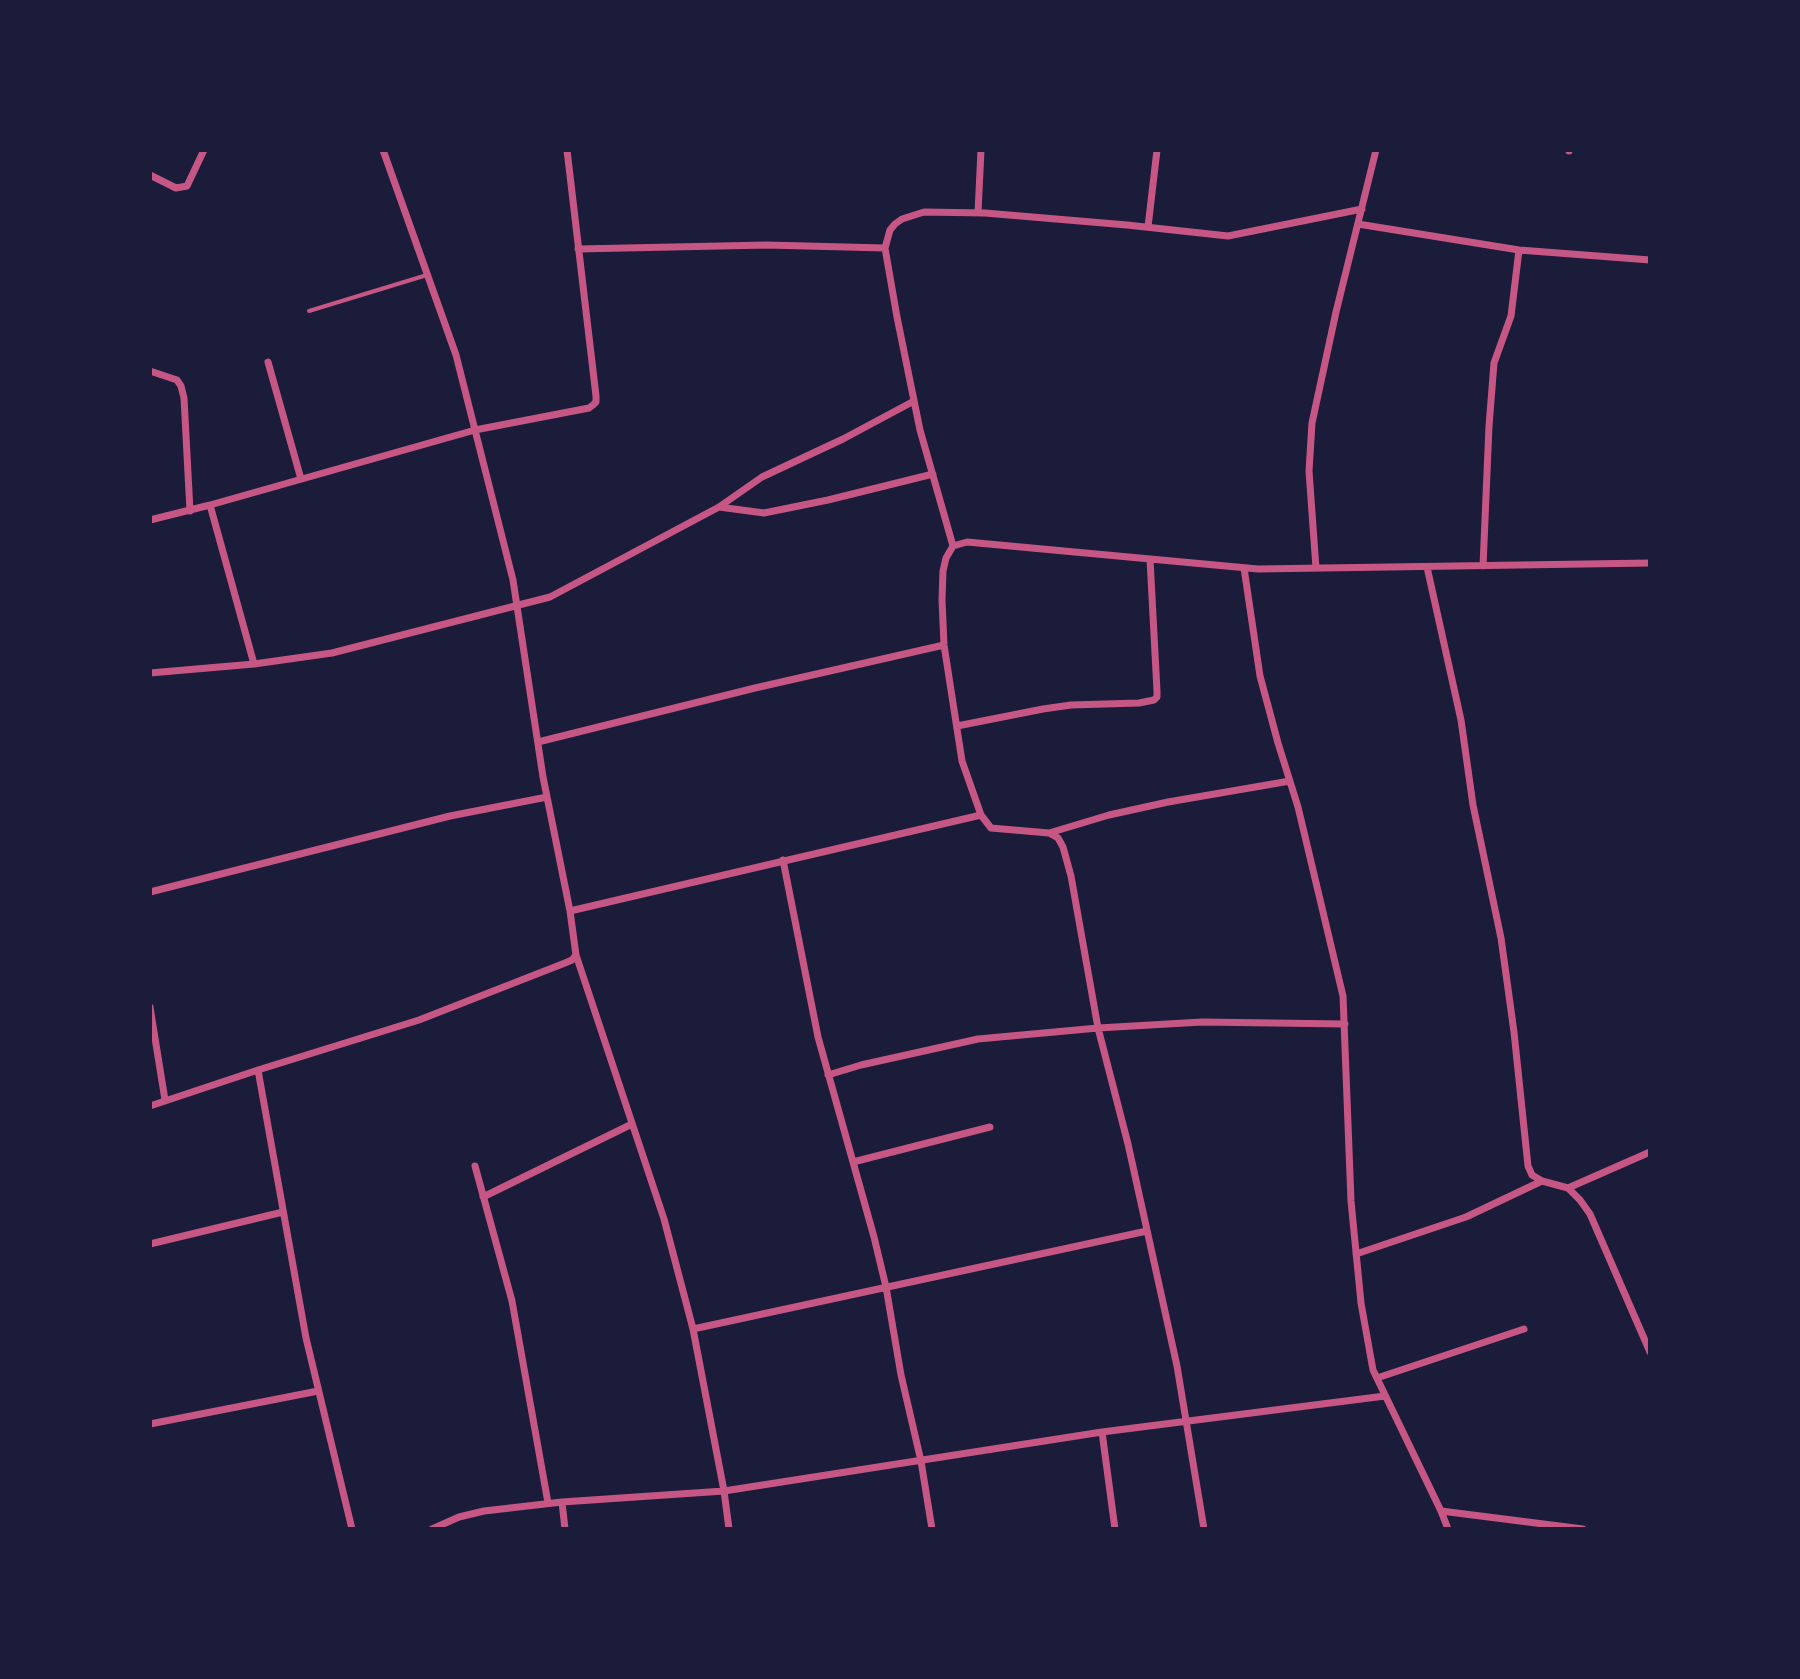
<!DOCTYPE html>
<html>
<head>
<meta charset="utf-8">
<style>
	body { margin:0 }
	#map { position:relative; width:1800px; height:1679px; overflow:hidden; background:#1b1b3a; font-family:"Fira Sans Condensed",sans-serif }
	canvas { display:block }
	.frame { position:absolute; inset:0; border:152px solid #1b1b3a; pointer-events:none }
</style>
</head>
<body>
<div id="map">
<canvas width="1800" height="1679"></canvas>
<div class="frame"></div>
</div>
<script>
const ctx = document.querySelector('canvas').getContext('2d');
ctx.lineJoin = 'round';
const toPath = rows => new Path2D(rows.map(r => 'M' + r).join(''));
function stroke(path, color, width, dash) { ctx.strokeStyle = color; ctx.lineWidth = width; ctx.lineCap = dash ? 'butt' : 'round'; ctx.setLineDash(dash || []); ctx.stroke(path); }
const service = toPath([
	[309,311,427,275]
]);
const minor = toPath([
	[1569,151,1569,150],
	[150,175,176,188,187,186,204,150],
	[978,213,981,150],
	[1358,224,1519,250,1650,260],
	[1148,227,1157,150],
	[578,249,767,245,885,248],
	[268,362,301,479],
	[150,371,177,380,181,386,184,398,190,511],
	[210,505,254,664],
	[719,507,764,513,828,500,933,474],
	[150,520,210,505,475,430,589,408,593,405,596,402,596,396,567,150],
	[953,546,920,430,897,317,885,248,890,230,895,224,902,219,924,212,985,213,1127,225,1228,236,1362,209],
	[1483,566,1489,426,1494,363,1511,316,1519,250],
	[1427,567,1461,720,1473,805,1501,938,1514,1032,1528,1166,1532,1175,1542,1181,1568,1188,1580,1200,1590,1214,1650,1352],
	[1244,568,1260,676,1278,743,1298,807,1343,996,1351,1201,1361,1303,1373,1370,1441,1511,1448,1529],
	[1316,568,1309,471,1312,423,1336,312,1376,150],
	[150,673,254,664,332,653,550,597,719,507,762,477,843,439,914,401],
	[957,726,1043,709,1071,705,1139,703,1154,700,1157,697,1157,691,1150,559],
	[538,742,755,688,944,645],
	[1049,833,1109,815,1168,802,1290,781],
	[783,860,818,1037,874,1237,886,1287,901,1375,921,1461,932,1529],
	[150,892,450,816,547,797],
	[570,911,981,815],
	[576,955,664,1219,693,1329,724,1491,729,1529],
	[150,1007,165,1100],
	[258,1070,306,1338,352,1529],
	[828,1075,861,1065,978,1039,1098,1028,1202,1022,1345,1024],
	[150,1106,258,1070,419,1020,565,963,572,960,576,955,570,911,543,777,513,580,456,355,383,150],
	[853,1162,990,1127],
	[475,1166,512,1301,548,1503],
	[1568,1188,1650,1152],
	[483,1197,632,1124],
	[150,1244,283,1212],
	[1356,1254,1466,1217,1542,1181],
	[693,1329,1147,1231],
	[1377,1378,1524,1329],
	[150,1424,318,1391],
	[1102,1432,1115,1529],
	[562,1502,565,1529],
	[1441,1511,1583,1529],
	[432,1529,459,1517,484,1511,562,1502,724,1491,1102,1432,1385,1396],
	[1204,1529,1177,1366,1128,1144,1098,1028,1071,876,1063,847,1058,838,1049,833,991,828,981,815,962,761,944,645,942,600,943,571,946,558,953,546,967,542,1258,569,1650,563]
]);
stroke(service, '#c65784', 4);
stroke(minor, '#c65784', 7);
</script>
</body>
</html>
